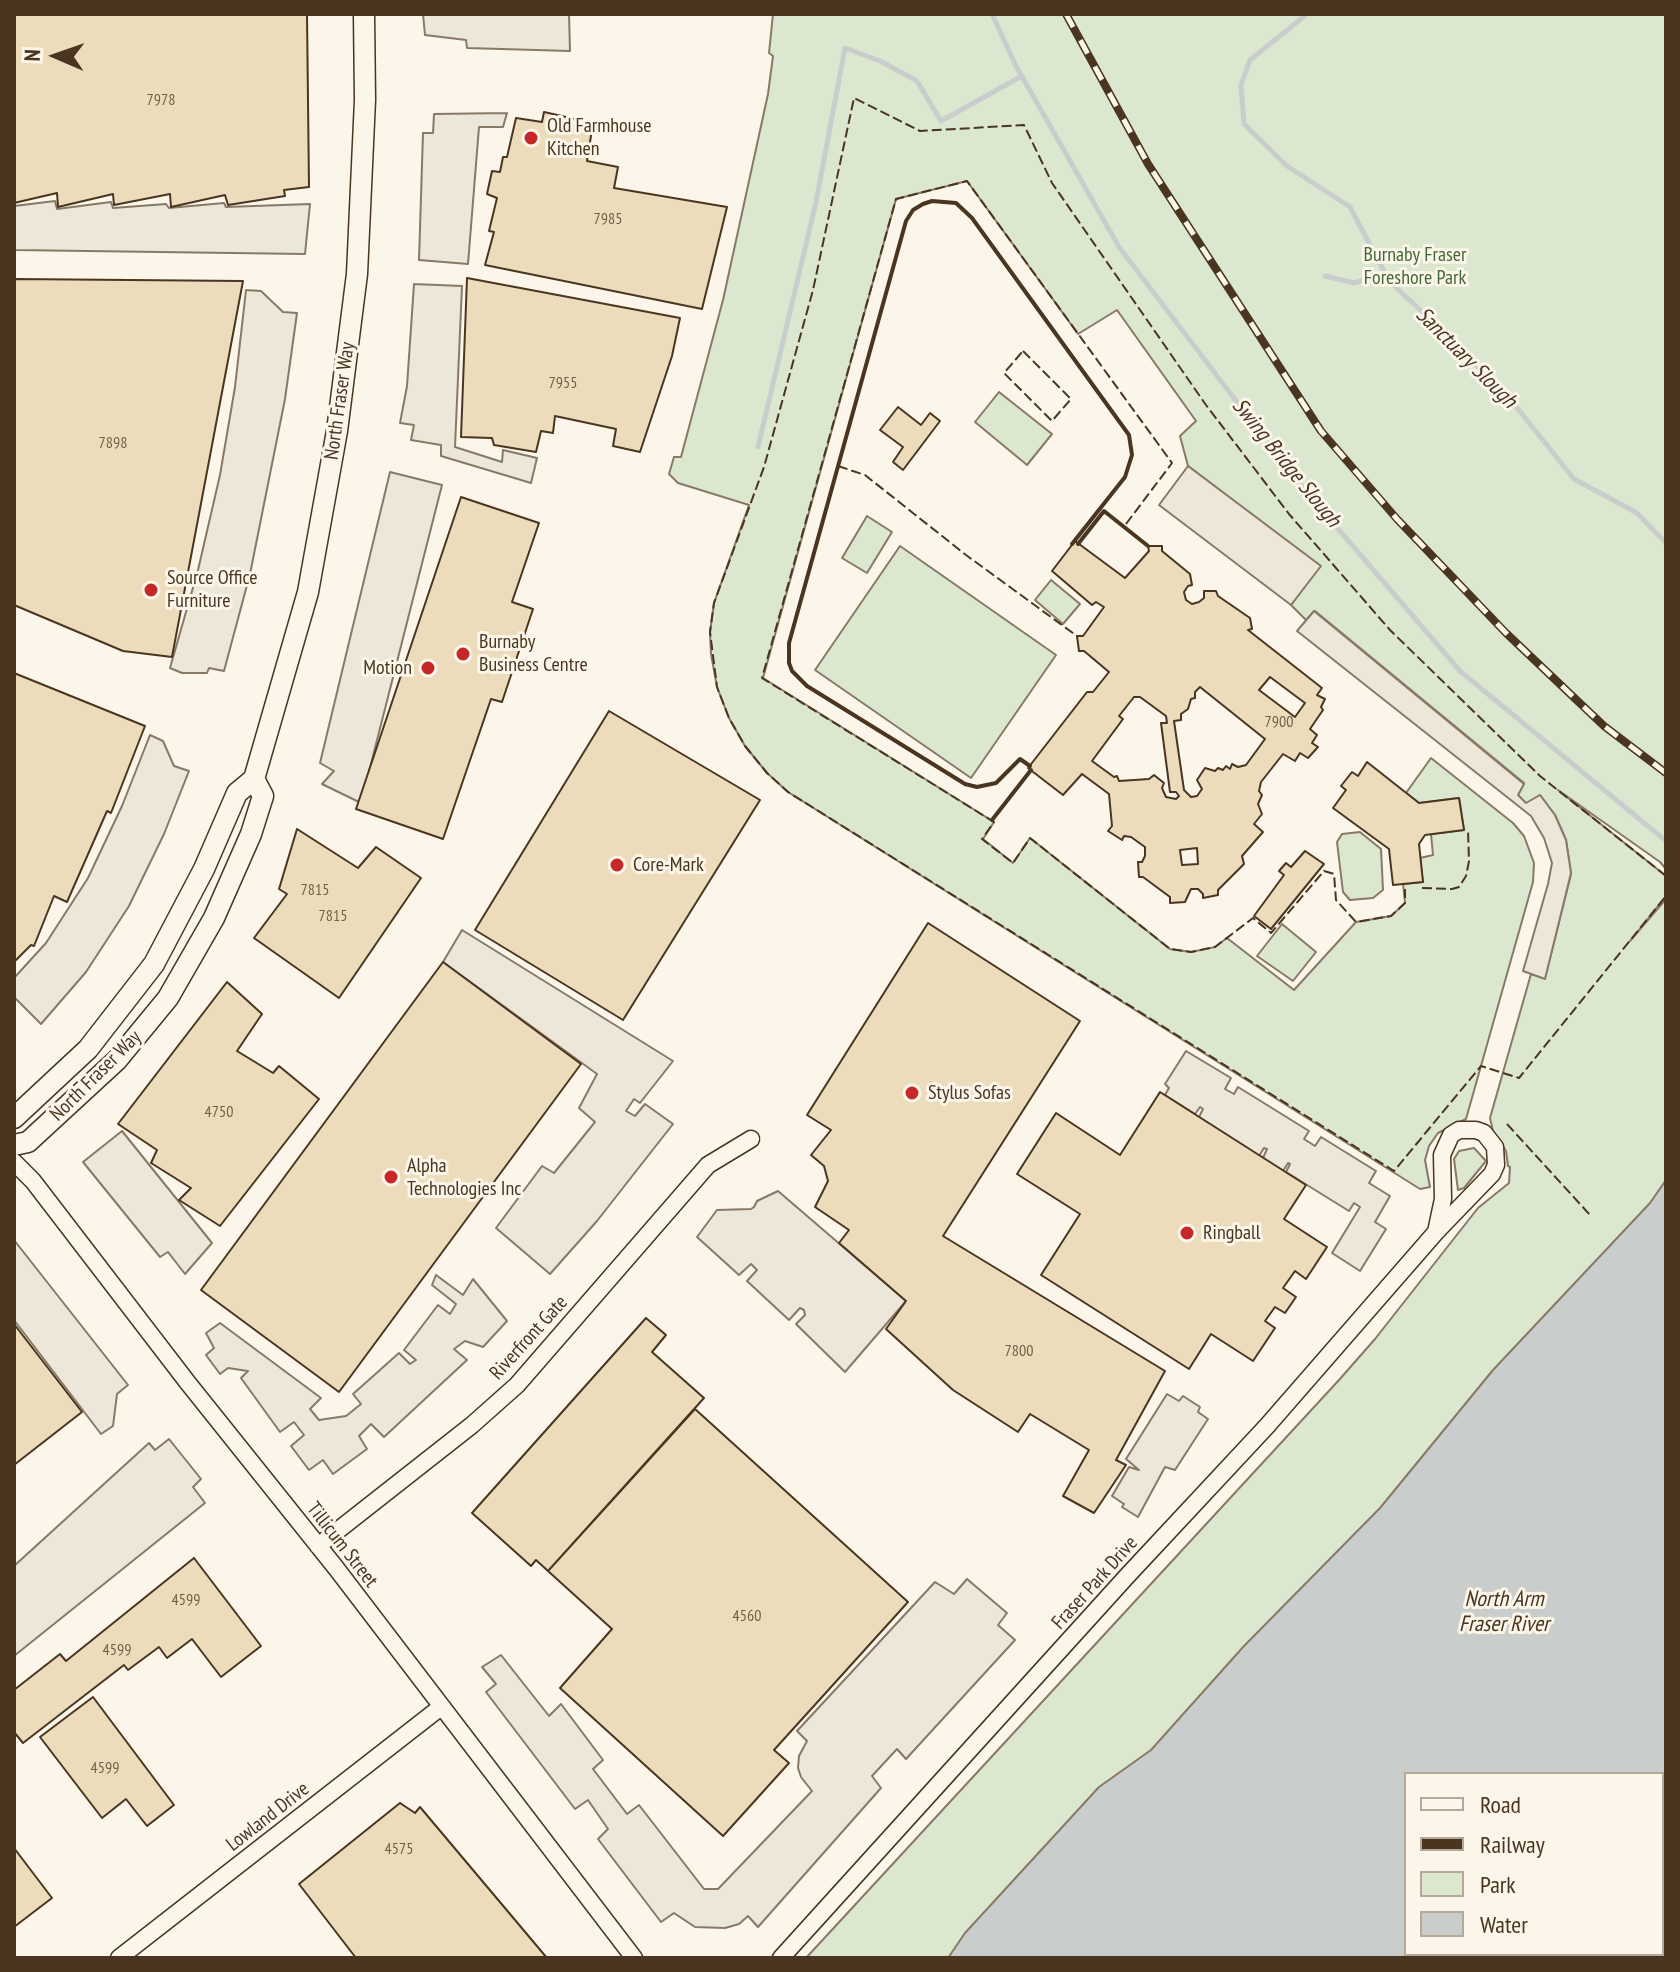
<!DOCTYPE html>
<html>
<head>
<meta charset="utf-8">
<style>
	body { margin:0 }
	#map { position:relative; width:1680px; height:1972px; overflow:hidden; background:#fbf6e9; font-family:"PT Sans Narrow",sans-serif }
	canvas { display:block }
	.frame { position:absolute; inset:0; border:16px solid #4a3520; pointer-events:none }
	.legend { position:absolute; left:1404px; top:1772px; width:260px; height:184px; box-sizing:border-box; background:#fbf6e9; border:2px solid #b4a999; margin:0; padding:10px 14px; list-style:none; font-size:24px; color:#4a3520 }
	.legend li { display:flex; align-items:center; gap:16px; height:40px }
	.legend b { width:40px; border:2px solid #b4a999 }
	.north { position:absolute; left:16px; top:16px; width:80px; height:80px; -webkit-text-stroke:6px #fbf6e9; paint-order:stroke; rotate:272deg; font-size:22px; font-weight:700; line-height:32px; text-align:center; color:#4a3520 }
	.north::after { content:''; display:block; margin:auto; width:28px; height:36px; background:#4a3520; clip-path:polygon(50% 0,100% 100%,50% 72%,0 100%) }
</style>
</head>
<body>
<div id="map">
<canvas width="1680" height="1972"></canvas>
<div class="frame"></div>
<ul class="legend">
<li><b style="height:10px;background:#fbf6e9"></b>Road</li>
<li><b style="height:10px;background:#4a3520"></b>Railway</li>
<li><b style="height:22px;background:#dce7d0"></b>Park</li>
<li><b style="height:22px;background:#c9cecd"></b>Water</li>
</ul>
<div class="north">N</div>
</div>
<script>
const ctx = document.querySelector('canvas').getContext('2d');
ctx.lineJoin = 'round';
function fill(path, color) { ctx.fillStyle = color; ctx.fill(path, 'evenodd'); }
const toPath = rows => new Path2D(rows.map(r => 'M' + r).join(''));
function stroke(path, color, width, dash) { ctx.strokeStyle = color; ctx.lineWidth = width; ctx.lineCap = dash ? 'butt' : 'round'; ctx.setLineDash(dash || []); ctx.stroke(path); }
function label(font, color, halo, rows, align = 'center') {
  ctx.font = font + ' "PT Sans Narrow",sans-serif'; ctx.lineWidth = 6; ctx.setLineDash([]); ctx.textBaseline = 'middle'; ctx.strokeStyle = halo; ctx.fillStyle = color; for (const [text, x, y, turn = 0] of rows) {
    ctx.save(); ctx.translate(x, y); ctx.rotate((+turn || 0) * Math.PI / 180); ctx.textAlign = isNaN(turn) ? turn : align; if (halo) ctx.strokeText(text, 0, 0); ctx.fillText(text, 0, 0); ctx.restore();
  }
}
const green = toPath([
	[773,14,1666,14,1666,869,1660,862,1558,790,1666,876,1666,896,1630,941,1666,899,1666,1237,991,1958,806,1958,1339,1380,1375,1339,1478,1208,1509,1183,1510,1167,1508,1166,1506,1151,1493,1131,1490,1118,1531,974,1545,978,1571,874,1566,840,1555,815,1540,795,1526,804,1518,795,1524,783,1315,611,1306,620,1291,605,1320,566,1188,466,1180,436,1196,421,1117,310,1078,334,967,181,896,199,763,678,994,822,983,839,1013,863,1030,838,1170,949,1191,952,1215,947,1227,938,1294,990,1356,922,1391,916,1405,903,1403,884,1423,882,1420,858,1433,855,1431,834,1464,830,1459,798,1419,803,1406,793,1431,758,1513,823,1524,836,1534,863,1533,882,1466,1119,1438,1133,1429,1146,1425,1160,1430,1187,1420,1189,788,792,767,773,745,746,729,718,717,687,711,654,710,632,714,603,749,505,678,483,669,474,674,457,681,457,723,300,768,94,773,56,769,53,773,14],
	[999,392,1052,434,1027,465,975,422,999,392],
	[867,516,892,532,867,573,842,558,867,516],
	[900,546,1056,655,971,778,815,670,900,546],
	[1051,580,1080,604,1063,624,1035,600,1051,580],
	[1360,832,1381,849,1383,890,1373,898,1350,900,1343,892,1337,842,1342,834,1360,832],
	[1282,924,1316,952,1293,981,1257,956,1282,924],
	[1474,1148,1486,1161,1464,1188,1458,1190,1454,1159,1459,1151,1474,1148]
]);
const parking = toPath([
	[423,14,569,14,570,51,467,48,466,40,425,35,423,14],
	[507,113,503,127,479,127,468,264,419,260,423,133,433,133,434,114,507,113],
	[55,201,57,209,111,202,113,208,166,204,169,208,224,203,226,207,310,204,305,254,14,250,14,206,55,201],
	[414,284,462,286,455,447,502,462,503,450,537,458,531,483,441,456,441,445,411,440,414,425,400,423,407,386,414,284],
	[246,290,261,291,283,312,297,313,285,399,250,574,224,671,209,668,207,673,182,673,170,668,198,570,220,475,235,387,246,290],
	[1188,466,1321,566,1291,605,1159,505,1188,466],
	[390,472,442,485,361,803,322,784,334,771,320,763,390,472],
	[1314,611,1524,784,1518,795,1526,803,1540,795,1555,815,1566,840,1571,873,1545,979,1523,971,1548,884,1552,863,1544,838,1531,816,1297,631,1314,611],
	[150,735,163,741,174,766,189,771,164,834,129,906,86,972,41,1024,14,997,14,978,46,943,88,878,122,806,150,735],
	[462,930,673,1061,640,1103,634,1099,626,1111,635,1116,645,1104,673,1124,597,1221,550,1274,496,1228,542,1166,554,1173,595,1122,579,1108,597,1074,443,962,462,930],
	[1186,1051,1231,1078,1225,1089,1234,1094,1238,1087,1309,1131,1304,1139,1315,1146,1321,1137,1376,1171,1369,1183,1390,1196,1375,1222,1386,1229,1360,1271,1332,1253,1360,1207,1354,1203,1349,1211,1286,1172,1290,1164,1288,1163,1283,1171,1263,1158,1267,1149,1264,1148,1259,1156,1199,1117,1203,1109,1200,1107,1195,1114,1165,1095,1169,1088,1165,1084,1186,1051],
	[122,1131,212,1243,185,1274,168,1252,160,1257,83,1162,122,1131],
	[778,1191,906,1301,845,1372,796,1324,805,1315,804,1310,800,1308,789,1320,747,1281,757,1270,751,1264,739,1275,697,1237,717,1210,751,1209,754,1207,757,1201,778,1191],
	[14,1240,128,1385,117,1394,113,1426,101,1434,14,1320,14,1240],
	[436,1275,463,1295,473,1279,507,1321,483,1347,465,1341,454,1349,467,1360,384,1437,371,1424,359,1436,367,1449,333,1474,323,1460,309,1470,291,1446,304,1435,294,1422,280,1432,241,1378,248,1371,228,1368,220,1374,206,1355,214,1348,206,1333,220,1323,321,1398,310,1409,319,1420,346,1416,361,1404,353,1394,399,1353,410,1364,416,1360,404,1350,438,1305,450,1314,456,1304,432,1285,436,1275],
	[1167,1394,1179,1401,1183,1396,1200,1407,1198,1412,1208,1419,1175,1470,1165,1467,1138,1517,1122,1507,1124,1504,1112,1496,1129,1467,1139,1470,1126,1459,1167,1394],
	[169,1439,201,1479,193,1487,205,1503,14,1656,14,1566,149,1443,155,1450,169,1439],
	[967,1579,1007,1613,998,1625,1015,1640,906,1759,897,1749,872,1776,881,1788,758,1927,748,1916,739,1924,725,1928,695,1927,674,1913,661,1922,598,1839,608,1829,588,1800,575,1809,486,1692,496,1684,482,1667,501,1655,549,1716,561,1704,603,1760,593,1769,627,1814,639,1805,704,1889,718,1889,812,1791,801,1777,798,1768,799,1756,807,1741,797,1731,935,1582,954,1594,967,1579]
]);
const water = toPath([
	[1666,1180,1666,1958,948,1958,965,1933,1099,1787,1151,1750,1244,1646,1380,1508,1493,1370,1650,1203,1666,1180],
	[1406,1774,1662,1774,1662,1954,1406,1954,1406,1774]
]);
const stream = toPath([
	[992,14,1016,66,1119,247,1297,481,1460,671,1666,841],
	[1307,14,1250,60,1241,85,1244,124,1287,166,1350,207,1389,281,1445,333,1518,409,1574,479,1637,513,1666,543],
	[1325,276,1354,283,1385,273],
	[758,447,816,202,845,48,880,61,917,81,941,121,1022,76]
]);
const building = toPath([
	[14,14,307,14,309,187,284,190,285,196,228,205,225,195,171,207,170,194,114,205,113,194,58,207,57,193,14,203,14,14],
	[544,112,593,123,587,161,618,167,614,188,727,207,702,309,485,265,494,232,489,231,497,198,487,194,492,171,500,172,503,157,507,157,516,118,542,122,544,112],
	[467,278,680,318,672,356,640,452,613,446,616,429,555,416,553,433,541,431,536,452,494,445,492,438,461,437,467,278],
	[14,279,243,281,172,657,123,651,14,605,14,279],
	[898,407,921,425,930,413,940,421,903,470,893,462,903,447,880,430,898,407],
	[461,497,539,523,512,602,533,609,502,702,491,699,443,839,356,809,461,497],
	[1075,541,1125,578,1149,551,1148,546,1162,546,1162,551,1190,574,1192,585,1188,586,1184,592,1186,600,1192,604,1199,602,1204,598,1204,591,1216,591,1218,596,1250,618,1252,629,1248,630,1322,688,1317,695,1325,699,1321,707,1323,710,1310,729,1317,735,1312,743,1318,747,1308,758,1300,753,1295,761,1283,754,1261,782,1259,791,1262,795,1258,804,1262,814,1254,824,1263,832,1242,856,1244,864,1218,890,1218,895,1203,898,1203,894,1198,889,1191,889,1185,902,1170,903,1170,897,1143,877,1139,877,1138,862,1142,862,1145,856,1145,847,1131,837,1124,836,1122,840,1108,831,1112,826,1109,794,1082,774,1063,795,1028,768,1087,692,1093,692,1109,672,1084,651,1079,651,1077,636,1083,636,1104,607,1096,602,1092,605,1052,571,1075,541],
	[1270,677,1305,703,1295,717,1259,690,1270,677],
	[1200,687,1265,739,1246,765,1238,767,1232,764,1230,769,1226,766,1223,770,1218,768,1215,771,1205,768,1197,780,1202,789,1197,796,1191,797,1184,790,1174,721,1181,720,1181,714,1188,709,1191,699,1195,698,1195,692,1200,687],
	[1134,697,1140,697,1166,716,1167,723,1161,723,1170,792,1176,792,1179,796,1176,799,1166,797,1162,788,1164,783,1154,775,1149,779,1119,781,1117,776,1114,777,1092,761,1123,719,1119,716,1134,697],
	[1197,848,1198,864,1182,865,1180,850,1197,848],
	[14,673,145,726,111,813,107,811,67,902,54,896,34,946,31,945,14,962,14,673],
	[609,711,760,800,623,1020,475,930,609,711],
	[1367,762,1419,803,1459,798,1464,830,1425,835,1419,844,1423,882,1393,885,1389,849,1333,808,1346,790,1341,786,1352,772,1358,776,1367,762],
	[297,829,358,868,376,847,421,878,339,998,254,938,287,894,279,889,297,829],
	[1305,851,1324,864,1271,929,1254,916,1284,875,1279,871,1286,863,1291,867,1305,851],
	[928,923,1080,1021,943,1236,1165,1371,1116,1460,1126,1465,1094,1513,1063,1496,1089,1450,1030,1414,1018,1432,953,1390,886,1329,906,1301,839,1243,849,1230,815,1207,828,1181,824,1166,811,1155,831,1130,807,1115,928,923],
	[443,962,581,1064,339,1392,201,1290,443,962],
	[227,982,262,1014,237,1051,273,1073,279,1066,319,1099,220,1226,179,1200,191,1188,151,1163,157,1150,118,1124,227,982],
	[1160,1092,1306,1185,1284,1219,1327,1247,1306,1279,1295,1271,1283,1288,1296,1297,1285,1313,1275,1307,1265,1321,1275,1328,1253,1361,1211,1334,1189,1369,1041,1275,1080,1214,1017,1174,1056,1113,1120,1155,1160,1092],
	[646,1318,666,1335,652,1352,704,1398,548,1571,536,1560,531,1566,472,1513,646,1318],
	[14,1324,82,1412,14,1465,14,1324],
	[695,1409,908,1602,774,1750,789,1763,723,1836,560,1688,612,1629,548,1571,695,1409],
	[194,1558,261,1646,221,1677,192,1639,167,1658,159,1647,128,1670,124,1665,23,1743,14,1732,14,1690,60,1654,66,1661,194,1558],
	[93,1697,174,1805,147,1826,126,1799,102,1818,40,1737,93,1697],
	[400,1803,415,1813,420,1807,547,1958,356,1958,299,1884,400,1803],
	[14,1848,52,1898,14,1927,14,1848]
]);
const minor = toPath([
	[14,1162,33,1181,188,1383,336,1568,634,1958],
	[318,1546,472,1425,517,1385,708,1165,751,1139],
	[119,1958,441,1707],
	[781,1958,1128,1575,1267,1426,1436,1232,1492,1174,1496,1165,1495,1147,1484,1133,1476,1130,1459,1130,1451,1135,1442,1155,1443,1199,1436,1232]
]);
const tertiary = toPath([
	[14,1118,88,1049,154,964,204,869,237,793,254,779,308,592,337,431,357,274,365,100,364,14],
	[14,1145,28,1142,117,1060,168,998,214,918,251,834,263,796,254,779]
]);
const rail = toPath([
	[1066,14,1148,164,1321,431,1397,519,1506,633,1604,726,1666,773]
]);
const fence = toPath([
	[1023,351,1071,399,1052,421,1004,373,1023,351],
	[838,466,865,475,966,555,1077,636],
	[1126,524,1172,463,967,181,896,199,762,678,994,822,982,839,1013,863,1030,838,1170,949,1191,952,1215,947,1253,918,1271,933,1324,871,1334,874,1336,900,1356,922,1391,916,1405,903,1405,889],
	[1666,876,1540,776,1390,630,1289,514,1206,405,1052,183,1024,125,920,131,854,98,813,290,764,467,714,603,710,632,717,687,729,718,745,746,767,773,788,792,1394,1171,1481,1066,1519,1078,1666,896],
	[1422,888,1452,889,1459,887,1466,876,1469,861,1468,830],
	[1507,1124,1590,1215]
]);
const wall = toPath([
	[1078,544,1104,511,1148,546],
	[1030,766,1020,759,996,783,977,787,965,784,807,686,792,671,789,663,789,643,906,221,913,210,923,204,932,201,956,203,972,218,1129,435,1132,455,1125,477,1072,544],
	[992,820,1031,770]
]);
const markers = [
	[531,138,8,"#c62828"],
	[151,590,8,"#c62828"],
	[463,654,8,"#c62828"],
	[428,668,8,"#c62828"],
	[617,865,8,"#c62828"],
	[912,1093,8,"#c62828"],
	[391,1177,8,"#c62828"],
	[1187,1233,8,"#c62828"]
];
const numberNames = [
	["7978",161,100],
	["7985",608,219],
	["7955",563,383],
	["7898",113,443],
	["7900",1279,722],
	["7815",315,890],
	["7815",333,916],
	["4750",219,1112],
	["7800",1019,1351],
	["4599",186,1600],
	["4560",747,1616],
	["4599",117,1650],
	["4599",105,1768],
	["4575",399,1849]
];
const poiNames = [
	["Old Farmhouse",547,126],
	["Kitchen",547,149],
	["Source Office",167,578],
	["Furniture",167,601],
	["Burnaby",479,642],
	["Business Centre",479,665],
	["Motion",412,668,"right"],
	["Core-Mark",633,865],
	["Stylus Sofas",928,1093],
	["Alpha",407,1166],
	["Technologies Inc",407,1189],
	["Ringball",1203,1233]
];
const parkNames = [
	["Burnaby Fraser",1415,255],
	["Foreshore Park",1415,278]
];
const streetNames = [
	["North Fraser Way",340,401,-82],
	["North Fraser Way",96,1076,-45],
	["Riverfront Gate",529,1338,-48],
	["Tillicum Street",342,1545,52],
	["Fraser Park Drive",1095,1583,-48],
	["Lowland Drive",268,1817,-38]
];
const waterNames = [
	["Sanctuary Slough",1466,358,45],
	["Swing Bridge Slough",1286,463,51],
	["North Arm",1504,1600],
	["Fraser River",1504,1625]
];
fill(green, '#dce7d0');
stroke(green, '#887966', 2);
fill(parking, '#ede7d9');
stroke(parking, '#887966', 2);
fill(water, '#c9cecd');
stroke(water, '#887966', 2);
stroke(stream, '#c9cecd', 5);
fill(building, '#ecdcbc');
stroke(building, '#4a3520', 2);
stroke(minor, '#4a3520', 19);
stroke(tertiary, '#4a3520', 23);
stroke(minor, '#fbf6e9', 16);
stroke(tertiary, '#fbf6e9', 20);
stroke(rail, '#4a3520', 8);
stroke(rail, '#fbf6e9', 5, [15]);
stroke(fence, '#4a3520', 2, [10, 4]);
stroke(wall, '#4a3520', 4);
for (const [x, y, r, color] of markers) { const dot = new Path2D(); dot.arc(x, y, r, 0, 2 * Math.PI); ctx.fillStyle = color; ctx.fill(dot); stroke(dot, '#fbf6e9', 3); }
label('16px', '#725f47', null, numberNames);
label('20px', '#4a3520', '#fbf6e9', poiNames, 'left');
label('20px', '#436837', '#fbf6e9', parkNames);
label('20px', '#4a3520', '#fbf6e9', streetNames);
label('italic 22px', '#4a3520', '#fbf6e9', waterNames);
</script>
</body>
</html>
